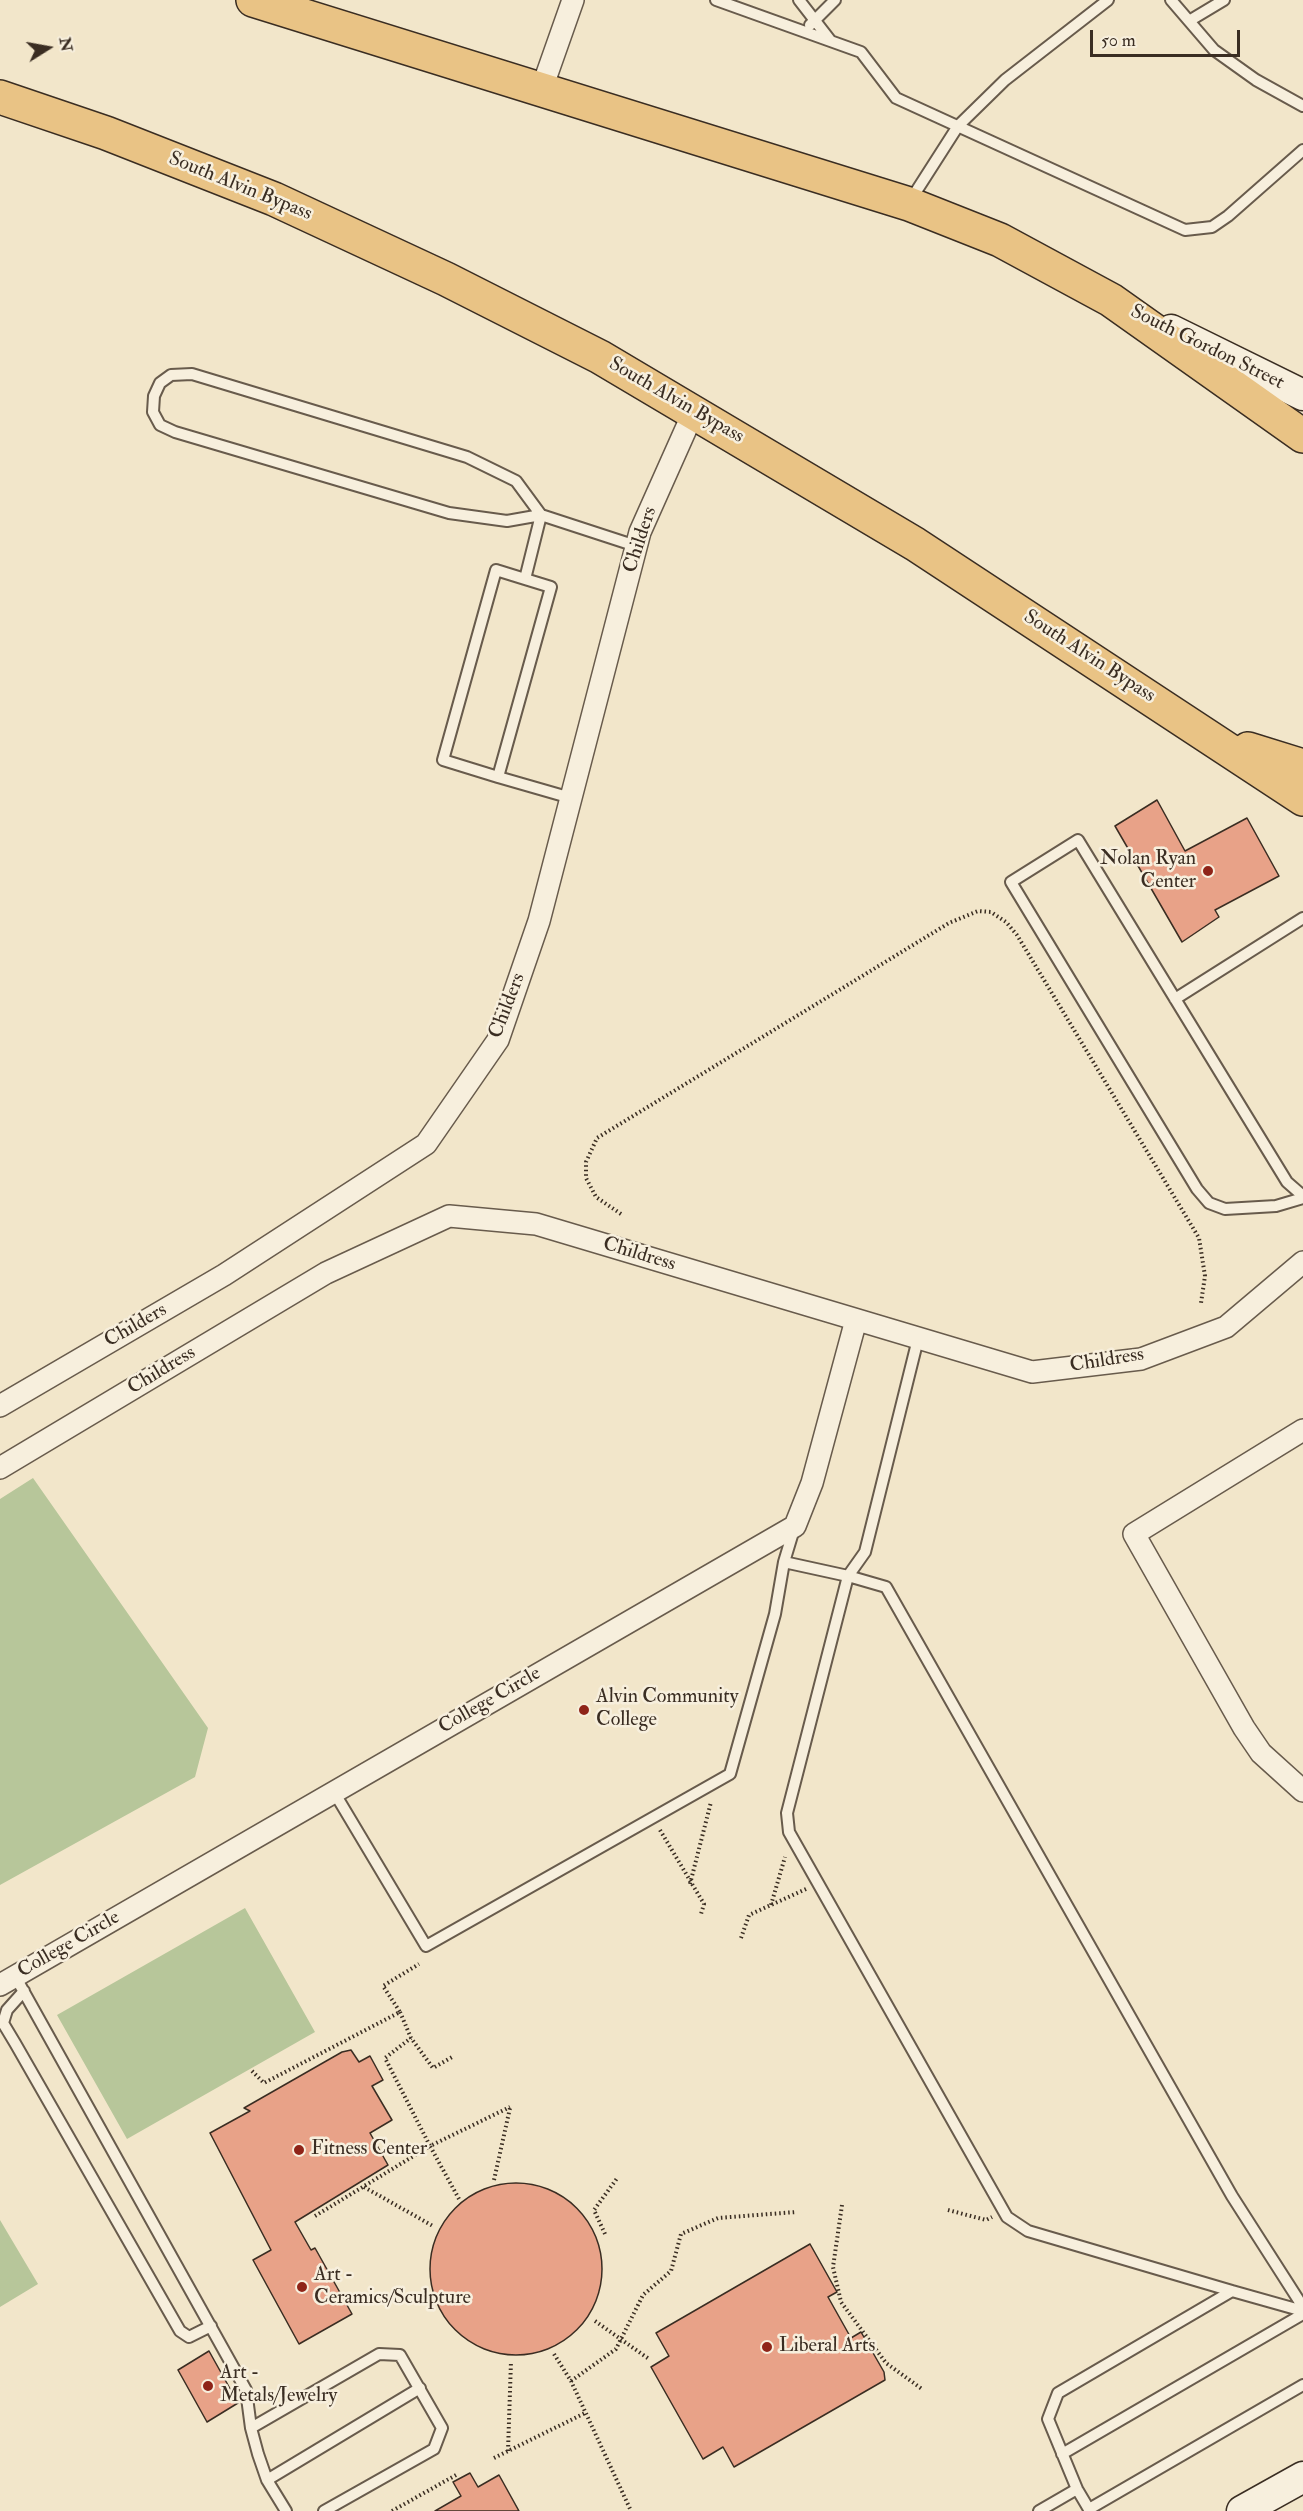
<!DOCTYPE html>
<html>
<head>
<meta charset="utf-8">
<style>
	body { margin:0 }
	#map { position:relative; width:1303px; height:2511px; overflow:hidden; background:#f2e6ca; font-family:"IM FELL Double Pica",serif }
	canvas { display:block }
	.north { position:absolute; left:18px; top:18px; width:60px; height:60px; -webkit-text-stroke:4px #f7efdd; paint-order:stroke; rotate:79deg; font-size:16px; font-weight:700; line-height:24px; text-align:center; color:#3a2d22 }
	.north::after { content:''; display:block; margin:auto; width:21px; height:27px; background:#3a2d22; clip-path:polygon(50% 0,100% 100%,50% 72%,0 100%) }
	.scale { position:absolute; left:1090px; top:30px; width:150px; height:27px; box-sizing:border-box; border:3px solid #3a2d22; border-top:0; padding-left:8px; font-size:18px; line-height:21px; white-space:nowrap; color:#3a2d22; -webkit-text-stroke:4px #f7efdd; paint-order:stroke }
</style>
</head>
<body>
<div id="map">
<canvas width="1303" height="2511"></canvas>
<div class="north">N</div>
<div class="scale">50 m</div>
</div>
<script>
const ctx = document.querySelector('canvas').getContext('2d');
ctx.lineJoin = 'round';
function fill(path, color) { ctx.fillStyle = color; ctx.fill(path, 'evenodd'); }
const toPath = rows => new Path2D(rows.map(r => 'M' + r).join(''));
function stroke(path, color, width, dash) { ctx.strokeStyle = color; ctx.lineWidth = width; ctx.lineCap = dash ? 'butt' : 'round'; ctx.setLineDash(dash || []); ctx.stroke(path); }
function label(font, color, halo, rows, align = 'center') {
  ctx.font = font + ' "IM FELL Double Pica",serif'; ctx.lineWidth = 5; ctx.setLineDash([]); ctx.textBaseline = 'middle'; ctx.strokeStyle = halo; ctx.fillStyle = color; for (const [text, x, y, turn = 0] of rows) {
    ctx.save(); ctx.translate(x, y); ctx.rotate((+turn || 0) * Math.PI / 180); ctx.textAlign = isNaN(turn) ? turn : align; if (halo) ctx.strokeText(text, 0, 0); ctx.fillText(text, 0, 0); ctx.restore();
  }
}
const green = toPath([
	[33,1478,208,1728,195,1777,0,1885,0,1499],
	[245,1908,315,2032,127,2139,57,2015],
	[0,2220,38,2284,0,2307]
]);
const building = toPath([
	[1157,800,1185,851,1247,818,1279,876,1215,910,1219,917,1182,942,1115,826,1157,800],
	[351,2050,359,2062,370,2056,383,2080,372,2086,392,2120,370,2133,388,2165,295,2222,311,2250,315,2248,352,2314,299,2344,253,2260,271,2250,210,2133,250,2111,244,2108,342,2052,351,2050],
	'430 2269a86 86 0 1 1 172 0a86 86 0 1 1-172 0Z',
	[810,2244,837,2292,828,2297,851,2338,861,2332,884,2372,885,2380,734,2467,723,2447,703,2459,651,2367,669,2356,656,2333,810,2244],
	[209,2351,238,2403,207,2422,178,2370,209,2351],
	[470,2473,478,2487,499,2475,519,2511,435,2511,461,2496,453,2482,470,2473]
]);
const path = toPath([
	[621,1214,596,1197,586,1178,586,1162,597,1138,949,923,978,911,991,912,1006,922,1017,935,1199,1238,1205,1276,1201,1303],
	[660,1830,704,1904,701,1914],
	[690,1884,711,1802],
	[771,1905,785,1857],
	[741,1938,749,1915,806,1889],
	[400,2012,411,2038,433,2068,454,2056],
	[252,2071,264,2083,400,2012,383,1986,419,1964],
	[494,2180,510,2108],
	[364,2187,433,2226],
	[459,2199,430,2146,510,2107],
	[842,2205,833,2267,841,2302,886,2363,922,2389],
	[948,2210,986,2220,992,2217],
	[315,2216,430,2146,385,2058,411,2038],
	[605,2234,594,2210,618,2177],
	[595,2321,649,2359],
	[554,2354,571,2381,631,2511],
	[571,2381,616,2349,643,2295,671,2271,681,2234,718,2218,796,2212],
	[508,2451,511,2361],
	[494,2458,585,2413],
	[392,2511,456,2475]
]);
const lane = toPath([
	[716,0,861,52,896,98,1185,230,1212,227,1228,216,1303,150],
	[799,0,830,40],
	[1171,0,1214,50,1256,80,1303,106],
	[1189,21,1224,0],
	[810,25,835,0],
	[910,201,958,126,1005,80,1108,0],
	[541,515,516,481,467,457,192,374,171,375,160,383,154,396,153,412,160,425,175,432,449,513,507,521,541,515,636,546],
	[525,579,496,570,443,760,498,777,551,587,525,579,541,515],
	[498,777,571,798],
	[1175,999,1303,918],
	[1303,1196,1287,1182,1078,840,1011,882,1197,1189,1209,1203,1225,1209,1276,1206,1303,1198],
	[918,1339,865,1552,848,1576,886,1587,1232,2196,1303,2307],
	[784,1562,848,1576,787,1813,789,1832,1007,2217,1028,2231,1232,2291],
	[334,1792,426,1946,730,1774,775,1614,784,1562,794,1529],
	[15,1976,246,2390,251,2428,258,2454,267,2480,286,2511],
	[24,1991,7,2010,3,2023,15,2043,180,2331,189,2337,211,2326],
	[251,2428,379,2354,400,2355,442,2428,434,2449,324,2511],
	[1062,2454,1303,2314],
	[267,2480,420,2388],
	[1089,2509,1303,2385],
	[1039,2511,1077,2489],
	[1090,2511,1077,2489,1048,2419,1058,2393,1232,2291,1303,2311]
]);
const street = toPath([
	[542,88,573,0],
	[0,1406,224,1275,426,1144,498,1040,539,921,640,532,694,411],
	[1303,1430,1134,1534,1244,1728,1261,1753,1303,1791],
	[0,1468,326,1273,449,1216,536,1224,1032,1372,1141,1359,1226,1327,1303,1262],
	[0,1985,795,1526,812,1483,856,1320]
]);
const secondary = toPath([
	[1171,330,1303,395],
	[1242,2511,1303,2477]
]);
const primary = toPath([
	[253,0,909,204,1000,240,1111,300,1303,436],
	[0,97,106,133,274,199,446,279,600,357,915,544,1303,799],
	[1248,749,1303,766]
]);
const markers = [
	[1208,871,6,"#8f2418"],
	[584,1710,6,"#8f2418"],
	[299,2150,6,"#8f2418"],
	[302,2287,6,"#8f2418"],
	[767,2347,6,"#8f2418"],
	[208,2386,6,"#8f2418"]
];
const streetNames = [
	["South Alvin Bypass",240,187,22],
	["South Gordon Street",1207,348,26],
	["South Alvin Bypass",676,401,30],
	["Childers",641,540,-72],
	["South Alvin Bypass",1089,657,33],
	["Childers",508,1006,-69],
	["Childress",639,1255,17],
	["Childers",136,1326,-30],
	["Childress",1107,1361,-9],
	["Childress",162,1371,-31],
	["College Circle",490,1701,-30],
	["College Circle",69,1945,-30]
];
const poiNames = [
	["Nolan Ryan",1196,860,"right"],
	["Center",1196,883,"right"],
	["Alvin Community",596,1698],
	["College",596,1721],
	["Fitness Center",311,2150],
	["Art -",314,2276],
	["Ceramics/Sculpture",314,2299],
	["Liberal Arts",779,2347],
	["Art -",220,2374],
	["Metals/Jewelry",220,2397]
];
fill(green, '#b7c69a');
fill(building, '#e8a288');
stroke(building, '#3a2d22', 1.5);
stroke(lane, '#685b4c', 14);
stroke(street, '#685b4c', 24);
stroke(secondary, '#3a2d22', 33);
stroke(primary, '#3a2d22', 36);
stroke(path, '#3a2d22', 4, [1.5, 3]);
stroke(lane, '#f7efdd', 10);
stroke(street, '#f7efdd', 21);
stroke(secondary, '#f7efdd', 30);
stroke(primary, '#e9c385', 33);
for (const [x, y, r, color] of markers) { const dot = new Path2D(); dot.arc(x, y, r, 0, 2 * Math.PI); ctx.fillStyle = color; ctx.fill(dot); stroke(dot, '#f7efdd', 2); }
label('20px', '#3a2d22', '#f7efdd', streetNames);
label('20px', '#3a2d22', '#f7efdd', poiNames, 'left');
</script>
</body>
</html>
